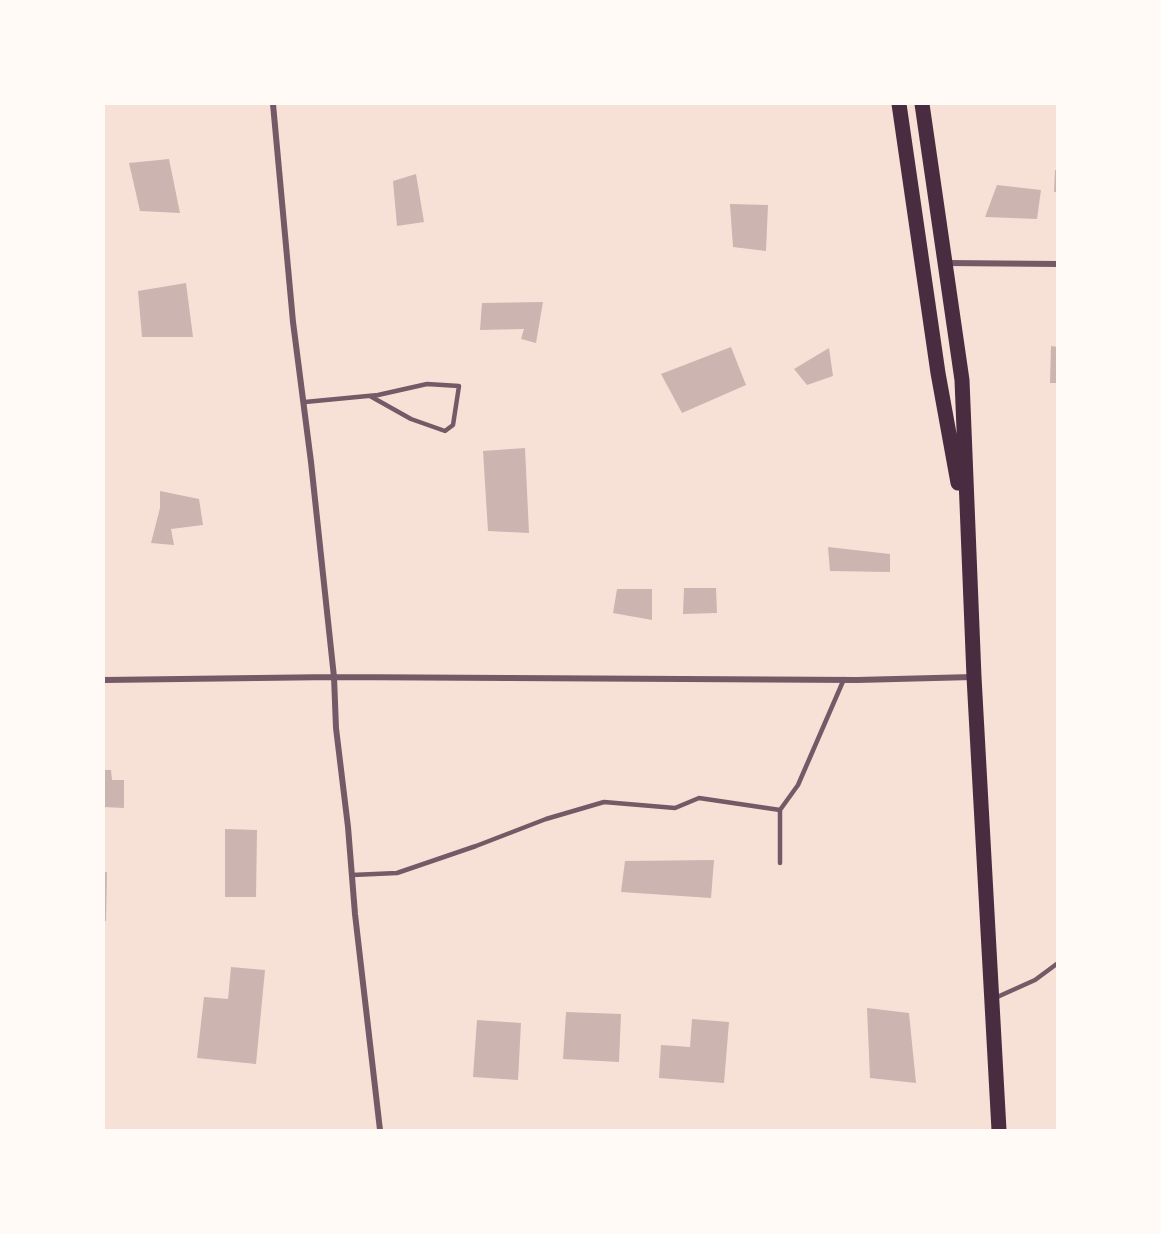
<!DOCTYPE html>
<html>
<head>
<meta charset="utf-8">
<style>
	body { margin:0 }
	#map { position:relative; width:1161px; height:1234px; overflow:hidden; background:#f7e1d7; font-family:"Noto Serif",serif }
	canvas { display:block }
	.frame { position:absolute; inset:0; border:105px solid #fffaf5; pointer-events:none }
</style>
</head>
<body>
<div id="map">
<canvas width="1161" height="1234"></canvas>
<div class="frame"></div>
</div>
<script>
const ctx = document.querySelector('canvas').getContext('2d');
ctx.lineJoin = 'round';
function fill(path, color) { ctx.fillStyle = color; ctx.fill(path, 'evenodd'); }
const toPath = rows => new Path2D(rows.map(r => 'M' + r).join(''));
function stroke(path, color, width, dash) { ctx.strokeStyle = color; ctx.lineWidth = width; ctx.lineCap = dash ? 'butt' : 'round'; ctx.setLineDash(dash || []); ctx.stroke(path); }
const building = toPath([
	[169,159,180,213,140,211,129,163],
	[1055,170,1058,171,1058,192,1054,192],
	[416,174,424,222,397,226,393,181],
	[997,185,1041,190,1037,219,985,217],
	[730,204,768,205,766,251,733,247],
	[186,283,193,337,142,337,138,291],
	[543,302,536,343,521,339,524,329,480,330,482,303],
	[1051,346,1058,347,1058,383,1050,383],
	[731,347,746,385,682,413,661,374],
	[829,348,833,376,807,385,794,369],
	[525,448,529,533,488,531,483,451],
	[160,491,199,499,203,525,171,529,174,545,151,543,160,508],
	[828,547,890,554,890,572,830,571],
	[684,588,716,588,717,613,683,614],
	[617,589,652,589,652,620,613,613],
	[104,770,111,770,112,780,124,780,124,808,104,807],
	[225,829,257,830,256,897,225,897],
	[714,860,711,898,621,892,625,861],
	[104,872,107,872,106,921,104,921],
	[231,967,265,970,256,1064,197,1058,204,997,228,999],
	[867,1008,909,1013,916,1083,870,1078],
	[566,1012,621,1014,619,1062,563,1059],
	[692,1019,729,1022,724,1083,659,1078,661,1045,690,1047],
	[477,1020,521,1023,518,1080,473,1077]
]);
const service = toPath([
	[305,402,378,395,427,384,459,386,453,425,445,431,411,419,370,396],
	[780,863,780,810],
	[352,875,397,873,476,846,546,819,604,802,675,808,699,798,780,810,798,785,844,679],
	[995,998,1035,980,1058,963]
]);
const minor = toPath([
	[273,104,293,322,311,462,334,677,336,728,348,827,355,914,380,1130],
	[947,263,1058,264],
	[104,680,334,677,857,680,973,677]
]);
const primary = toPath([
	[899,104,938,373,958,483],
	[922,104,962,380,974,677,999,1130]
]);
fill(building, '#ccb4b1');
stroke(service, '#755966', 4.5);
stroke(minor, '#755966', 6);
stroke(primary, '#4a2c40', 15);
</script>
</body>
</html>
